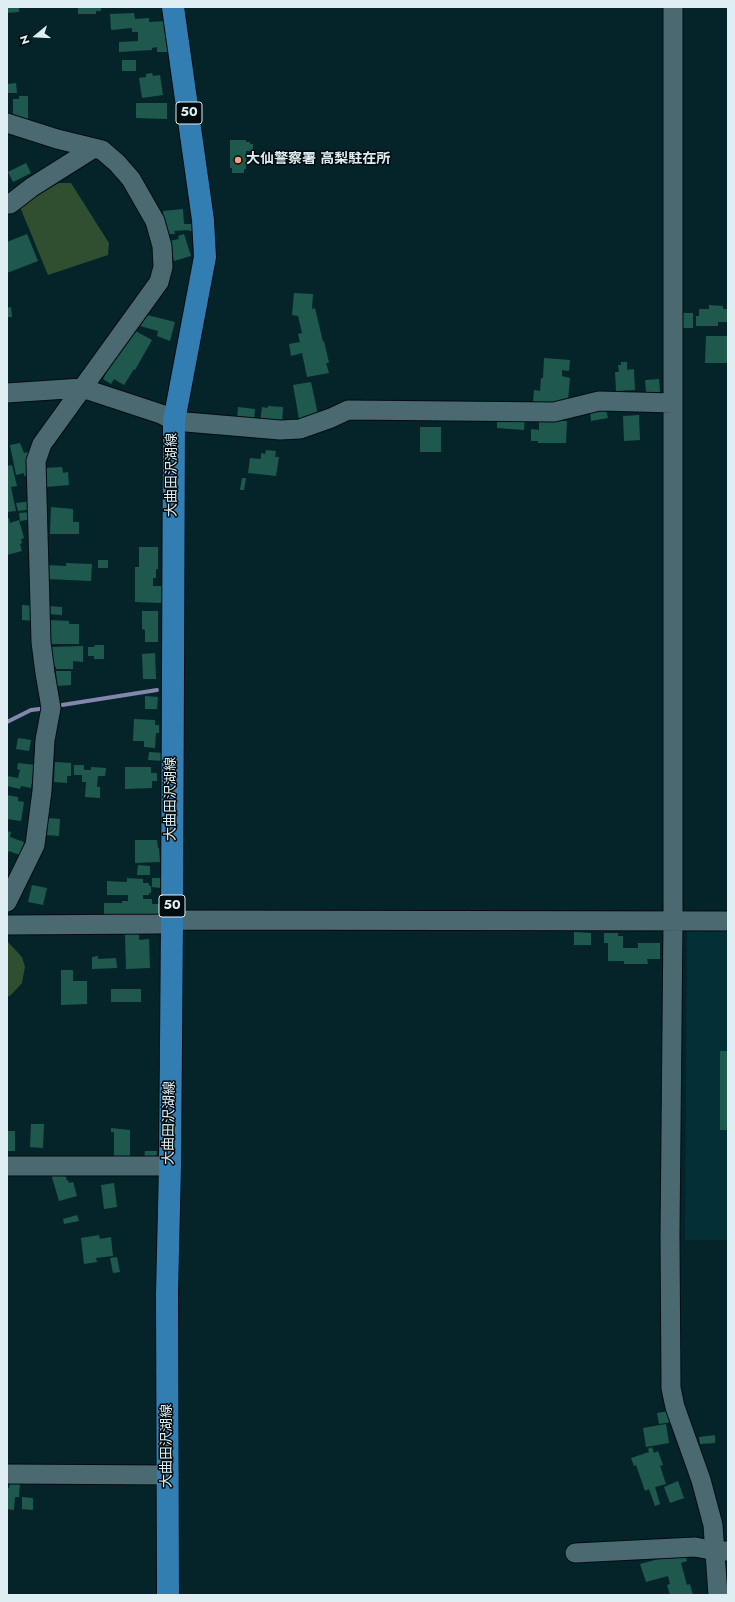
<!DOCTYPE html>
<html>
<head>
<meta charset="utf-8">
<style>
	body { margin:0 }
	#map { position:relative; width:735px; height:1602px; overflow:hidden; background:#05242a; font-family:Jost,sans-serif }
	canvas { display:block }
	.frame { position:absolute; inset:0; border:8px solid #deeef2; pointer-events:none }
	.north { position:absolute; left:16px; top:16px; width:40px; height:40px; -webkit-text-stroke:3px #020b0e; paint-order:stroke; rotate:252deg; font-size:11px; font-weight:700; line-height:16px; text-align:center; color:#deeef2 }
	.north::after { content:''; display:block; margin:auto; width:14px; height:18px; background:#deeef2; clip-path:polygon(50% 0,100% 100%,50% 72%,0 100%) }
</style>
</head>
<body>
<div id="map">
<canvas width="735" height="1602"></canvas>
<div class="frame"></div>
<div class="north">N</div>
</div>
<script>
const ctx = document.querySelector('canvas').getContext('2d');
ctx.lineJoin = 'round';
function fill(path, color) { ctx.fillStyle = color; ctx.fill(path, 'evenodd'); }
const toPath = rows => new Path2D(rows.map(r => 'M' + r).join(''));
function stroke(path, color, width, dash) { ctx.strokeStyle = color; ctx.lineWidth = width; ctx.lineCap = dash ? 'butt' : 'round'; ctx.setLineDash(dash || []); ctx.stroke(path); }
function label(font, color, halo, rows, align = 'center') {
  ctx.font = font + ' Jost,"Noto Sans JP",sans-serif'; ctx.lineWidth = 3; ctx.setLineDash([]); ctx.textBaseline = 'middle'; ctx.strokeStyle = halo; ctx.fillStyle = color; for (const [text, x, y, turn = 0] of rows) {
    ctx.save(); ctx.translate(x, y); ctx.rotate((+turn || 0) * Math.PI / 180); ctx.textAlign = isNaN(turn) ? turn : align; if (halo) ctx.strokeText(text, 0, 0); ctx.fillText(text, 0, 0); ctx.restore();
  }
}
const built = toPath([
	[728,927,728,1240,685,1240,687,928]
]);
const green = toPath([
	[59,183,71,183,109,243,108,255,48,275,18,202],
	[7,941,22,957,25,967,22,983,11,995,7,997]
]);
const stream = toPath([
	[62,705,157,690],
	[7,722,31,710,40,709]
]);
const building = toPath([
	[7,7,19,7,19,12,7,13],
	[78,7,101,7,101,11,96,11,96,14,78,14],
	[134,13,135,19,149,18,149,22,167,21,168,41,167,41,167,52,157,52,157,47,152,48,152,50,119,52,119,42,138,41,138,32,132,32,132,28,111,30,110,14],
	[122,60,136,60,136,71,122,71],
	[152,73,153,76,160,75,163,95,142,98,139,78,146,77,146,74],
	[16,83,17,93,7,93,7,84],
	[19,96,28,96,28,121,13,121,13,99,19,99],
	[136,103,167,103,167,119,136,118],
	[230,140,246,140,246,142,250,142,250,144,253,144,253,151,246,151,246,169,244,169,244,173,232,173,232,168,230,168],
	[26,163,31,173,13,182,8,172],
	[183,209,184,224,193,224,194,231,189,231,189,230,174,231,175,234,165,234,163,211],
	[27,234,38,261,7,273,7,242],
	[184,234,191,256,174,261,169,241,179,239,178,236],
	[294,293,313,294,312,309,315,308,323,342,324,341,329,363,326,363,329,373,307,377,302,353,291,356,289,344,300,342,298,334,302,333,298,316,292,315],
	[709,305,723,306,723,309,728,309,728,322,718,322,718,326,696,326,696,316,699,316,699,309,709,309],
	[11,307,12,317,7,317,7,308],
	[680,313,693,313,693,328,680,328],
	[143,314,175,322,170,341,157,336,158,331,140,326],
	[130,328,152,340,135,370,134,369,124,385,114,379,111,384,103,379,120,349,122,350,127,342],
	[706,336,728,336,728,363,705,363],
	[544,358,570,360,569,371,562,370,562,376,570,378,568,400,562,400,562,402,558,405,533,403,534,390,540,391,541,378,543,378],
	[621,362,627,362,627,370,634,369,635,390,616,391,615,372,619,372,618,365,621,365],
	[659,379,660,392,646,393,645,380],
	[311,382,318,415,299,419,293,385],
	[268,406,283,407,282,426,260,424,262,407,268,408],
	[238,407,255,409,254,420,237,419],
	[606,410,608,418,591,421,590,412],
	[639,415,640,440,624,441,623,416],
	[497,416,525,417,524,430,497,428],
	[539,421,567,421,566,443,538,443,538,441,531,441,531,429,539,430],
	[420,427,441,427,441,452,420,452],
	[20,443,24,453,28,452,32,472,30,474,24,476,24,473,16,475,10,445],
	[266,450,276,451,275,457,279,457,276,476,248,473,250,458,261,459,261,453,265,454],
	[12,465,17,486,11,487,16,511,7,512,7,466],
	[62,467,63,473,68,472,69,485,46,487,45,468],
	[242,478,246,478,244,490,240,490],
	[32,501,33,509,18,511,16,503],
	[51,507,73,509,73,522,79,522,79,534,50,534],
	[32,512,33,519,20,521,19,513],
	[9,518,10,523,19,520,24,538,21,539,22,543,20,544,22,551,7,555,7,519],
	[139,547,158,547,158,569,156,569,156,578,153,578,153,586,162,586,162,603,135,602,135,567,139,567],
	[98,560,108,560,108,568,98,568],
	[66,563,92,564,91,581,47,579,48,565,66,566],
	[22,605,35,606,34,621,22,620],
	[48,606,62,607,62,615,47,614],
	[142,611,158,611,158,642,145,642,145,630,142,629],
	[50,620,69,621,69,624,79,624,79,644,50,644],
	[95,645,104,645,104,659,94,659,94,656,88,656,88,647,94,647],
	[83,646,83,662,73,661,73,669,56,669,56,667,52,667,52,647],
	[155,653,156,679,143,679,142,654],
	[56,671,71,671,71,685,57,686],
	[145,696,158,697,157,709,145,709],
	[134,719,155,720,155,725,159,725,159,733,156,733,155,748,144,747,144,741,133,741],
	[18,738,31,740,29,751,16,749],
	[149,752,164,753,164,761,148,760],
	[55,762,71,763,71,776,67,776,67,783,54,782],
	[18,763,35,765,31,788,21,786,20,789,7,786,7,776,18,778,20,770,17,769],
	[74,765,84,765,84,770,91,770,91,767,106,768,105,776,98,776,97,787,100,787,100,798,85,797,86,782,82,782,82,775,74,775],
	[125,767,151,767,151,773,157,773,157,781,152,781,152,788,125,789],
	[7,795,18,797,18,801,24,802,21,821,7,819],
	[48,818,60,819,59,836,47,835],
	[7,831,11,832,10,837,24,842,20,855,9,851,7,856],
	[135,840,157,840,158,848,159,848,160,862,135,863],
	[138,865,150,866,150,875,137,875],
	[127,878,143,879,143,883,149,883,149,886,151,886,151,893,149,893,149,895,143,895,143,899,152,899,152,904,161,904,161,918,104,916,104,903,122,903,122,901,128,901,128,895,107,895,107,881,127,882],
	[152,878,162,878,161,888,152,887],
	[32,885,47,888,43,905,28,902],
	[574,932,591,933,591,945,574,945],
	[604,933,618,933,618,936,623,936,623,948,638,948,638,943,660,943,660,959,647,959,648,964,624,964,624,961,608,961,608,943,604,943],
	[125,934,139,934,139,940,149,939,150,968,126,969],
	[98,956,98,959,116,958,117,968,92,969,92,957],
	[61,970,73,970,73,981,87,981,87,1004,61,1005],
	[111,989,141,989,141,1002,111,1002],
	[720,1051,728,1051,728,1130,720,1130],
	[31,1124,44,1124,43,1148,30,1147],
	[111,1128,130,1130,130,1159,114,1159,114,1132,111,1132],
	[7,1131,15,1131,15,1151,7,1151],
	[145,1151,157,1151,156,1159,144,1159],
	[64,1171,67,1181,68,1180,69,1183,73,1182,77,1196,59,1201,51,1174],
	[114,1183,117,1207,104,1209,101,1185],
	[77,1215,79,1221,64,1224,63,1219],
	[99,1235,100,1239,111,1237,113,1256,96,1258,97,1262,84,1264,81,1238],
	[117,1257,120,1272,113,1273,110,1258],
	[669,1411,671,1422,659,1424,657,1413],
	[666,1424,669,1443,646,1447,643,1428],
	[715,1435,715,1443,700,1444,699,1437],
	[652,1447,654,1453,658,1451,663,1465,660,1466,666,1484,655,1487,660,1504,655,1506,649,1489,645,1491,636,1465,634,1466,631,1458,649,1452,648,1449],
	[678,1481,684,1498,670,1503,664,1487],
	[10,1483,20,1483,19,1497,15,1497,14,1510,7,1509,7,1488,9,1488],
	[22,1497,33,1498,33,1510,22,1509],
	[685,1553,687,1561,681,1563,687,1585,690,1584,693,1595,670,1595,667,1585,670,1584,668,1576,646,1582,640,1564,677,1554]
]);
const minor = toPath([
	[673,7,673,921,670,1235,671,1388,675,1407,701,1480,713,1525,718,1595],
	[7,123,57,139,102,150,117,163,131,179,155,221,162,246,163,267,159,282,42,444,36,461,41,642,45,673,51,708,45,740,42,791,35,845,7,902],
	[10,204,32,187,94,148],
	[7,393,82,388,161,414,174,421,280,430,300,429,331,418,348,410,554,412,599,401,673,403],
	[7,925,159,924,172,920,728,921],
	[7,1166,170,1166],
	[7,1474,169,1475],
	[575,1553,695,1547,716,1551,727,1551]
]);
const major = toPath([
	[168,1595,167,1293,170,1166,172,920,174,421,205,257,203,220,173,7]
]);
const markers = [
	[238,160,4,"#f3a081"]
];
const shields = [
	[189,113,26],
	[172,906,26]
];
const shieldNames = [
	["50",189,113],
	["50",172,906]
];
const poiNames = [
	["大仙警察署 高梨駐在所",246,160]
];
const streetNames = [
	["大曲田沢湖線",173,475,-90],
	["大曲田沢湖線",172,799,-90],
	["大曲田沢湖線",170,1123,-89],
	["大曲田沢湖線",168,1446,-90]
];
fill(built, '#032f37');
fill(green, '#304f30');
stroke(stream, '#8287ab', 4);
fill(building, '#1f594e');
stroke(minor, '#000c11', 21);
stroke(major, '#000c11', 24);
stroke(minor, '#4a6970', 19);
stroke(major, '#327db1', 22);
for (const [x, y, r, color] of markers) { const dot = new Path2D(); dot.arc(x, y, r, 0, 2 * Math.PI); ctx.fillStyle = color; ctx.fill(dot); stroke(dot, '#020b0e', 1.5); }
for (const [x, y, w] of shields) { const box = new Path2D(); box.roundRect(x - w / 2, y - 11, w, 22, 3); ctx.fillStyle = '#020b0e'; ctx.fill(box); stroke(box, '#deeef2', 1); }
label('bold 13px', '#deeef2', null, shieldNames);
label('bold 14px', '#deeef2', '#020b0e', poiNames, 'left');
label('14px', '#deeef2', '#020b0e', streetNames);
</script>
</body>
</html>
